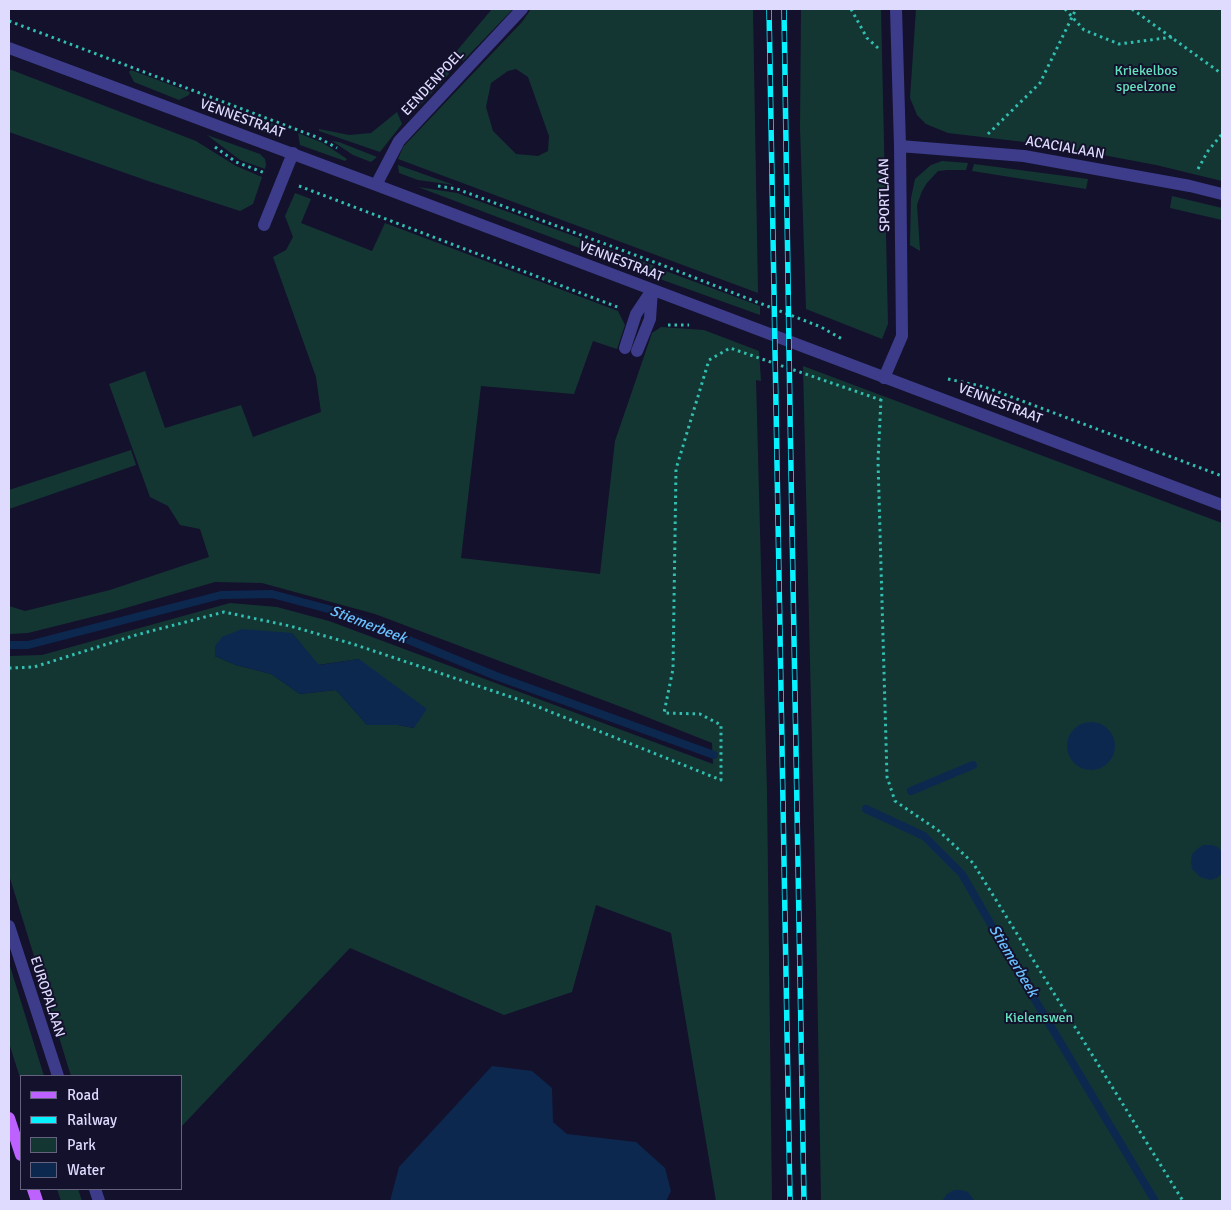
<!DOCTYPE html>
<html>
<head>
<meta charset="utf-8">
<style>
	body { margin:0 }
	#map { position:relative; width:1231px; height:1210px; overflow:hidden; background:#14112c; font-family:Signika,sans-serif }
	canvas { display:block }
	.frame { position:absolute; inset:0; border:10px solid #dedbff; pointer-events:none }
	.legend { position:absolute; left:20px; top:1075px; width:162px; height:115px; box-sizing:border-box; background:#14112c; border:1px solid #656280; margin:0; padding:6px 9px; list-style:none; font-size:15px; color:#dedbff }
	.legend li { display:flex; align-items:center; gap:10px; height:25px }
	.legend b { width:25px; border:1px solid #656280 }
</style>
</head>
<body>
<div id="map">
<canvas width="1231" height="1210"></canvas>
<div class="frame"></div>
<ul class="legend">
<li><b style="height:6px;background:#bd62ff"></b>Road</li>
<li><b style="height:6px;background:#07f2ff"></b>Railway</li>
<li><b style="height:14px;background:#143633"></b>Park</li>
<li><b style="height:14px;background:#0d284f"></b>Water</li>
</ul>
</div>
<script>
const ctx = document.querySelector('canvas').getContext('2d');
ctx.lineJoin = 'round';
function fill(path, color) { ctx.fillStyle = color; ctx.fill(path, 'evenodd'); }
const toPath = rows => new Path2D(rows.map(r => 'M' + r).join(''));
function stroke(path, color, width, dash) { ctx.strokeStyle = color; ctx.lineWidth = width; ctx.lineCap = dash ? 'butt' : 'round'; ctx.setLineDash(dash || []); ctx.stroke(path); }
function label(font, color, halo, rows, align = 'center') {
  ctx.font = font + ' Signika,sans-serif'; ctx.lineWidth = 4; ctx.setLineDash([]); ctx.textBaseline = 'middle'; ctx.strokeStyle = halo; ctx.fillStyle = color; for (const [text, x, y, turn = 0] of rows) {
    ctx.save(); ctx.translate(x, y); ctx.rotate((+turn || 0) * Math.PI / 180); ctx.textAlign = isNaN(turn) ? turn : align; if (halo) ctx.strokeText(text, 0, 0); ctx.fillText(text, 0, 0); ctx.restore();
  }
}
const green = toPath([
	[492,9,513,9,463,61,455,53],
	[531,9,753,9,758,293,398,159,403,147,522,22],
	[516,69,528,77,549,136,548,151,538,156,516,154,493,131,486,107,491,83,508,71],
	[801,9,881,9,888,324,882,339,806,309,800,128],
	[916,9,1222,9,1222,181,1156,165,1050,145,948,133,926,124,917,115,910,98],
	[445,62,449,74,417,109,408,103],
	[9,69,196,141,236,166,262,177,253,204,240,211,148,181,9,132],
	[131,70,190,92,189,95,179,100,134,82,129,72],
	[225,105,276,125,275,128,265,132,227,118,224,108],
	[397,112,402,124,380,152,319,131,319,129,349,135,371,133],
	[298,133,323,143,347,159,345,161,300,145],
	[207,135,260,154,265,159,266,165,265,169,240,160],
	[332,141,339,142,377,157,371,162,353,155],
	[942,161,968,163,966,170,947,170,938,171,927,183,922,191,917,205,920,251,910,245,911,198,915,179,931,165],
	[974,164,1088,179,1086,189,972,171],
	[398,165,454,185,418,180,399,173],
	[418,187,457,193,655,266,651,275],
	[295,193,311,199,301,223,372,251,385,223,618,311,625,325,617,349,593,341,574,394,481,386,461,558,600,574,615,441,652,333,661,327,704,330,759,351,761,381,756,380,767,792,772,1201,716,1201,671,933,596,905,572,992,504,1015,350,948,181,1127,181,1076,71,1076,9,875,9,656,42,655,230,603,277,607,329,621,713,764,712,743,624,708,375,614,262,583,215,582,112,612,28,633,9,634,9,606,25,611,110,590,209,557,200,529,180,525,168,506,150,497,109,384,145,371,165,428,241,405,253,437,321,412,316,377,273,257,286,250,293,237,285,216],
	[292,633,318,665,359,659,414,728,398,725,367,725,336,690,300,694,271,674,236,665,215,656],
	[1172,196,1222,208,1222,220,1170,208],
	[663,270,760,306,760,315,660,279],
	[803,366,1222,523,1222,1201,821,1201,816,914],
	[131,450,136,465,9,509,9,490],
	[9,963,44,1076,21,1076,21,1081,9,1043],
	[57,1189,78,1189,82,1201,61,1201]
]);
const water = toPath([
	[242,629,292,633,319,665,359,659,427,709,414,728,398,725,367,725,336,690,300,694,271,674,236,665,215,656,215,646,222,637],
	'1067 746a24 24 0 1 1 48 0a24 24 0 1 1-48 0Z',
	[1203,845,1211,845,1218,847,1222,852,1222,873,1217,878,1210,880,1200,877,1192,869,1191,862,1192,854,1197,849],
	[492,1066,532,1071,552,1088,553,1122,567,1134,636,1142,665,1168,671,1191,666,1201,390,1201,399,1167],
	[954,1190,961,1190,968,1192,975,1201,942,1201,947,1194]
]);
const stream = toPath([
	[9,645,28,645,221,595,272,594,343,613,496,676,714,755],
	[911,791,973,765],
	[866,809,924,836,962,874,1016,968,1155,1201]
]);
const path = toPath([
	[851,9,867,38,878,48],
	[1065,9,1084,30,1119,44,1173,37],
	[1132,9,1222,74],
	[9,21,319,138,337,148],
	[988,134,1040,83,1076,9],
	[215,147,236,162,265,173],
	[1198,169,1208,151,1222,134],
	[299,186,620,308],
	[438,186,457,189,662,265,821,327,842,339],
	[668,325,689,325],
	[948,379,985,387,1222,476],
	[881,399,878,461,887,777,895,801,939,831,973,863,1183,1201],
	[9,668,34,667,136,635,224,612,290,626,353,644,526,702,721,780,721,725,700,714,664,713,673,669,676,469,709,360,730,348,881,400]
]);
const lane = toPath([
	[264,225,293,153],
	[625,348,636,314,652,290],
	[637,351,650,319,652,290]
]);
const street = toPath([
	[9,48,376,185,1222,505],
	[900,146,1024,156,1190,186,1222,194],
	[376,185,399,141,522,9],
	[884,378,902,336,900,146,896,9],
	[9,926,58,1076],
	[95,1189,99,1201]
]);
const primary = toPath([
	[9,1118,21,1155],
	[33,1189,37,1201]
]);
const rail = toPath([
	[769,9,790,1201],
	[784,9,790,414,804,1201]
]);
const parkNames = [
	["Kriekelbos",1146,71],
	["speelzone",1146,87],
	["Kielenswen",1039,1018]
];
const streetNames = [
	["EENDENPOEL",433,83,-47],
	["VENNESTRAAT",242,119,20],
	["ACACIALAAN",1065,148,10],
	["SPORTLAAN",885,195,-91],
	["VENNESTRAAT",621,262,21],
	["VENNESTRAAT",1000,404,21],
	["EUROPALAAN",47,997,72]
];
const waterNames = [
	["Stiemerbeek",368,625,21],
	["Stiemerbeek",1013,961,59]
];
fill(green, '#143633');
fill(water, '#0d284f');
stroke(stream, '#0d284f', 8);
stroke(path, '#30bfb0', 3, [2.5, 4]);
stroke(lane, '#3c3c8b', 12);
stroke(street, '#3c3c8b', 12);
stroke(primary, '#bd62ff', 12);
stroke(rail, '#07f2ff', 5.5);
stroke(rail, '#14112c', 4, [11]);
label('14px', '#65e2bd', '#14112c', parkNames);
label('14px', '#dedbff', '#14112c', streetNames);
label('italic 15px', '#69c1ff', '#14112c', waterNames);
</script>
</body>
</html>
